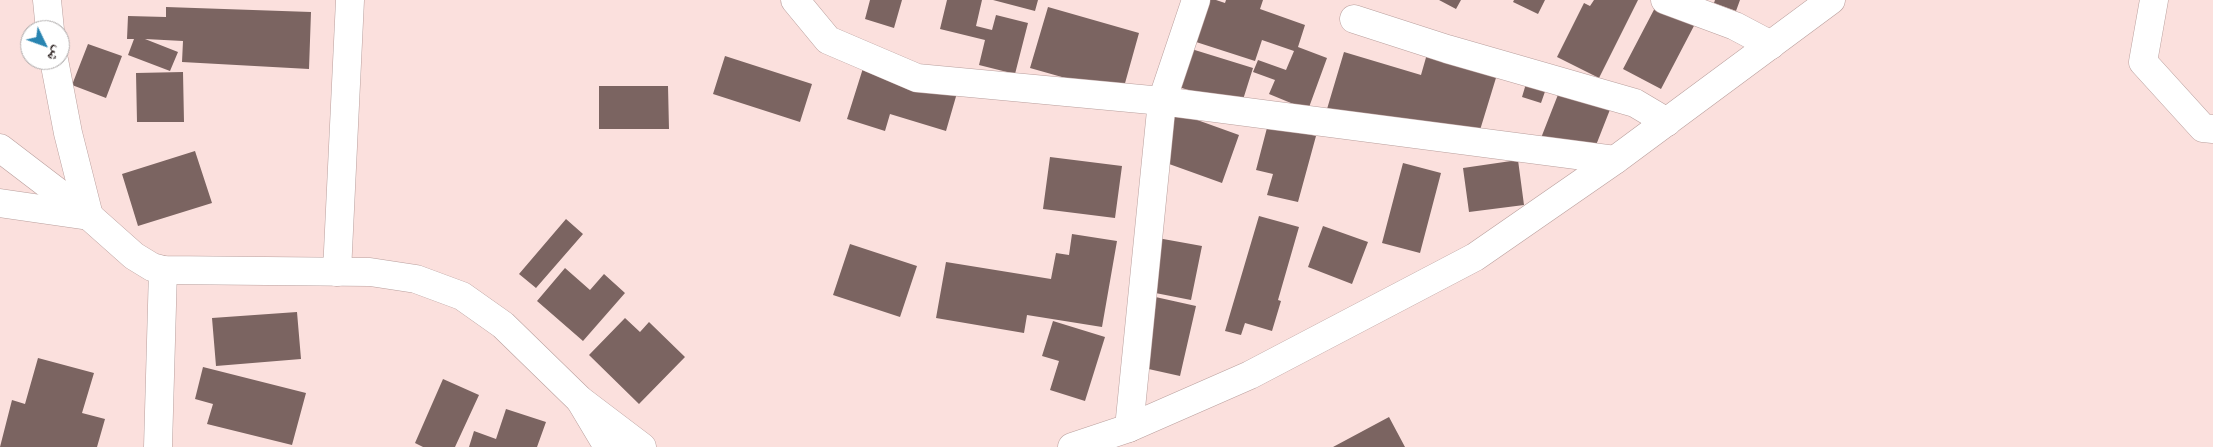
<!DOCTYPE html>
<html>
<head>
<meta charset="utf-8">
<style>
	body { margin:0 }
	#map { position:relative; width:2213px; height:447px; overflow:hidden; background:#fbe0dd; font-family:Arial,"Noto Naskh Arabic",sans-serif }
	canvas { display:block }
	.north { position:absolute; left:20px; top:20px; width:50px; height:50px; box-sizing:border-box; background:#fff; border:1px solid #aca8a8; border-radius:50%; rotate:132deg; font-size:14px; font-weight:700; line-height:20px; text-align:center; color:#302625 }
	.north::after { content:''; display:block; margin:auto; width:18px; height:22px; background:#2884b1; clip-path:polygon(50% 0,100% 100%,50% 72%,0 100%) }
</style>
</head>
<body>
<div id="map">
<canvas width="2213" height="447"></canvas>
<div class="north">ش</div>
</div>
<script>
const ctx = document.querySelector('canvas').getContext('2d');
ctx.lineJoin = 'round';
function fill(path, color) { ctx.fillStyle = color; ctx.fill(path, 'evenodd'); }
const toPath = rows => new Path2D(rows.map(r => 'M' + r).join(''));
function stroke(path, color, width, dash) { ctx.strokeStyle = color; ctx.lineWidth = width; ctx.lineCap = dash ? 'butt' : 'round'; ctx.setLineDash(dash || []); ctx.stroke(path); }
const building = toPath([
	[870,0,902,0,894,28,865,19],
	[947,0,982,0,976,26,992,30,996,15,1028,23,1015,74,979,65,985,40,940,29],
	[993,0,1038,0,1035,11],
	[1206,0,1216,0,1225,3,1226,0,1263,0,1260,9,1305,25,1298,47,1327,58,1308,110,1269,94,1275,80,1253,72,1258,60,1286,70,1294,51,1262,40,1255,61,1193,41],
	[1439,0,1461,0,1456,9],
	[1514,0,1545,0,1538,14,1513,2],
	[1594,0,1638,0,1599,78,1557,57,1584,3,1590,6],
	[1715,0,1740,0,1736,11,1714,3],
	[1658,2,1696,22,1661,89,1623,69],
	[166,7,311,12,309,69,182,62,183,41,145,39,178,52,170,71,128,55,134,39,127,39,128,16,166,17],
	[1048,7,1139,33,1122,94,1030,68],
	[88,44,122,56,106,98,72,85],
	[1185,47,1253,68,1241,106,1172,85],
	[1429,47,1499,68,1473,153,1327,109,1344,52,1421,75],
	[725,56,812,84,800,122,713,94],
	[864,65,957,93,946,131,890,114,885,131,847,119],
	[183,72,184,122,137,122,136,73],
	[1528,77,1548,83,1541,103,1522,97],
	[599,86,668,86,669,129,599,129],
	[1561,87,1611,107,1591,158,1541,138],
	[1175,112,1239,135,1222,183,1158,160],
	[1268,124,1316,136,1298,202,1267,195,1273,174,1256,170],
	[195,151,212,203,138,226,122,174],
	[1050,157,1122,166,1115,218,1043,209],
	[1518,160,1524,205,1469,212,1463,168],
	[1403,163,1441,173,1420,253,1382,243],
	[1259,216,1299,227,1278,300,1281,301,1272,331,1245,323,1241,335,1225,331],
	[566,219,583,234,536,288,519,274],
	[1323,226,1368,242,1352,284,1308,267],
	[1072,234,1117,241,1102,327,1027,315,1024,333,936,318,946,262,1051,279,1056,253,1069,255],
	[1141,235,1202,246,1191,300,1130,288],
	[850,244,917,266,900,317,833,295],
	[565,268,590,290,604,274,625,293,583,341,537,301],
	[1142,294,1196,306,1180,376,1126,364],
	[297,312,301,359,216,366,212,318],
	[625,318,640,332,649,322,685,357,639,404,589,355],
	[1053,321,1105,337,1085,401,1050,390,1059,361,1042,356],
	[38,358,94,373,82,413,105,419,97,447,0,447,12,400,25,404],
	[203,367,306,393,292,445,207,424,213,404,195,399],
	[443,379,479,395,455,447,423,447,415,443],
	[506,409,546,422,537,447,469,447,474,431,496,439],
	[1389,417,1405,447,1333,447]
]);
const minor = toPath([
	[795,0,828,40,917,78,1162,101,1615,160],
	[1665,0,1735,26,1771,45],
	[2154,0,2143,62,2203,128,2213,129],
	[1354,19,1447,49,1635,103,1667,122],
	[337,272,350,0],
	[580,400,608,447],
	[1129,428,1162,101,1196,0],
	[158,447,163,270]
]);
const tertiary = toPath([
	[0,148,89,216,134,256,152,267,163,270,370,272,416,279,462,296,503,325,580,400,642,447],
	[1072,447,1129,428,1250,375,1475,257,1615,160,1831,0]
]);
const secondary = toPath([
	[47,0,50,30],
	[0,203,89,216,68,133,54,60]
]);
fill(building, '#7b6461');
stroke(minor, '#b99f9d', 29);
stroke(tertiary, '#b99f9d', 29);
stroke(secondary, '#b99f9d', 29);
stroke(minor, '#fff', 28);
stroke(tertiary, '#fff', 28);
stroke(secondary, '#fff', 28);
</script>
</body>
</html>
